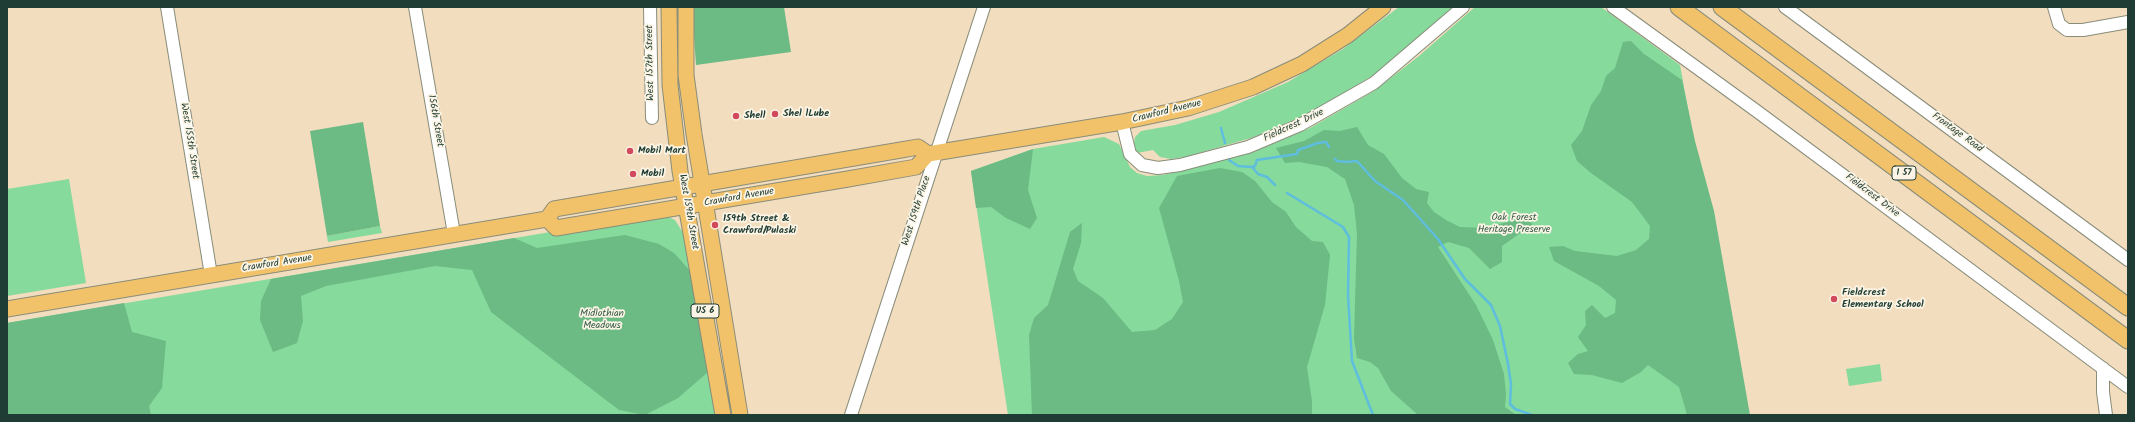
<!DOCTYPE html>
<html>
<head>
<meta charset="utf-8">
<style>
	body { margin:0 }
	#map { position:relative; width:2135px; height:422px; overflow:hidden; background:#f3ddbf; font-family:Kalam,sans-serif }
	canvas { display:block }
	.frame { position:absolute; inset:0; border:8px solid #1f3d34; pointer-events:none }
</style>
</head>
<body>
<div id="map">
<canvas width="2135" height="422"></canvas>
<div class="frame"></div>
</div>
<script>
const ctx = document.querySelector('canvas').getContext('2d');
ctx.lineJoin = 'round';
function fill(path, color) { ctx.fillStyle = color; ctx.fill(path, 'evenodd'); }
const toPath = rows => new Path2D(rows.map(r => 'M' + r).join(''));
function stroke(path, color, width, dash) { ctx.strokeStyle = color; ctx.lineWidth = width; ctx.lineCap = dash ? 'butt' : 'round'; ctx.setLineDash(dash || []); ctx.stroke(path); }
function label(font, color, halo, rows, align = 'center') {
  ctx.font = font + ' Kalam,sans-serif'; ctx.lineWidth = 3.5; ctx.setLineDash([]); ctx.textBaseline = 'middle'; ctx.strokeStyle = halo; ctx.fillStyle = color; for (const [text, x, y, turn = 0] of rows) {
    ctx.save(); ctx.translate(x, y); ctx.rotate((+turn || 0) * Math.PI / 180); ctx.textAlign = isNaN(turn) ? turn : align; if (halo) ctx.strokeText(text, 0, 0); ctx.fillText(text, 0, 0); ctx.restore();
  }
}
const green = toPath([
	[1399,7,1455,7,1377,73,1310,113,1287,124,1251,138,1185,157,1171,159,1160,157,1153,150,1137,153,1133,150,1135,137,1141,131,1175,125,1219,112,1288,82,1343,49],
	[1475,7,1601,7,1680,65,1744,415,1008,415,971,171,1033,149,1104,137,1119,144,1130,167,1137,173,1147,176,1163,175,1251,153,1310,128,1374,91,1419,56],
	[69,179,86,283,7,296,7,189],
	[652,215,665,215,675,220,685,236,716,415,7,415,7,323],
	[380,226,382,233,328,242,327,236],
	[1880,364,1882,381,1849,386,1846,369]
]);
const forest = toPath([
	[692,7,784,7,791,52,696,65],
	[1631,41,1644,54,1682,80,1695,141,1714,211,1750,415,1687,415,1679,387,1648,365,1641,372,1622,383,1592,375,1574,374,1568,363,1578,354,1588,351,1578,337,1586,325,1585,311,1592,305,1605,318,1615,313,1616,300,1599,286,1554,261,1549,247,1563,246,1575,251,1617,256,1636,250,1649,239,1650,226,1632,202,1591,173,1577,161,1571,145,1582,131,1591,105,1601,91,1606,76,1615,68,1623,42],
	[363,122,380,226,327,236,310,131],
	[1357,127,1368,145,1384,154,1402,178,1416,189,1429,192,1427,203,1434,212,1446,220,1460,227,1485,228,1523,218,1533,224,1502,246,1502,262,1490,269,1469,248,1448,242,1438,247,1476,305,1493,340,1504,374,1506,394,1505,407,1516,415,1418,415,1391,391,1378,368,1370,362,1357,358,1354,339,1357,234,1354,205,1345,179,1327,167,1299,162,1285,163,1276,148,1304,141,1324,130,1340,131],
	[1033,149,1028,190,1037,218,1030,229,1006,218,991,207,976,208,971,171],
	[1220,168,1242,172,1255,181,1272,202,1286,212,1296,227,1312,241,1323,242,1330,255,1325,305,1307,367,1312,401,1312,415,1032,415,1029,335,1034,318,1048,305,1070,232,1082,223,1081,243,1073,269,1078,281,1103,298,1132,332,1155,330,1172,319,1183,302,1179,281,1159,208,1177,176],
	[625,235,659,244,674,253,691,272,708,372,678,398,645,415,619,410,491,312,472,270,435,266,326,286,301,296,303,321,297,343,273,352,260,320,261,301,271,279,514,238,537,248],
	[124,303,132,332,166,341,162,388,149,406,151,415,7,415,7,323]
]);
const stream = toPath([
	[1221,128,1225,143],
	[1335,159,1337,161,1347,162,1357,161,1375,181,1403,200,1438,239,1465,279,1491,305,1500,326,1508,364,1511,384,1510,404,1515,409,1532,415],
	[1229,160,1238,166,1252,167,1258,174,1267,177,1275,185],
	[1252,167,1255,166,1257,160,1297,154,1298,150,1318,143,1326,142,1329,147],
	[1287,193,1343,227,1349,237,1348,295,1352,361,1373,415]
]);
const minor = toPath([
	[167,7,211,275],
	[415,7,454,234],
	[650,7,652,118],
	[1613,7,1758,112,2128,387],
	[1785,7,2128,260],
	[2054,7,2059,24,2067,30,2083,30,2128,22],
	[1122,122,1130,154,1142,165,1158,168,1180,165,1248,147,1300,125,1374,83,1463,7],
	[2103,368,2103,392,2106,415],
	[851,415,984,7]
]);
const major = toPath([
	[669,7,670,85,680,171,723,415],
	[686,7,686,75,694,134,740,415],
	[547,219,556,228,848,179,916,167,928,154,1122,122,1188,108,1253,87,1302,64,1348,35,1383,7],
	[7,309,547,219,554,209,901,150,918,147,928,154]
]);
const highway = toPath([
	[1679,7,2128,340],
	[1722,7,2128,307]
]);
const markers = [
	[775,114,4,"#d1495b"],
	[736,116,4,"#d1495b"],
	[630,151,4,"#d1495b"],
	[633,174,4,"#d1495b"],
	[715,225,4,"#d1495b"],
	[1834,299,4,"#d1495b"]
];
const shields = [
	[1904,173,24],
	[705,311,28]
];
const shieldNames = [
	["I 57",1904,173],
	["US 6",705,311]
];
const streetNames = [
	["West 157th Street",651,63,-91],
	["Crawford Avenue",1167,112,-14],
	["156th Street",435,121,80],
	["Fieldcrest Drive",1294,126,-25],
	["Frontage Road",1957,133,36],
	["West 155th Street",189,141,81],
	["Fieldcrest Drive",1872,196,37],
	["Crawford Avenue",739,198,-10],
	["West 159th Place",917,211,-72],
	["West 159th Street",688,212,80],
	["Crawford Avenue",277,264,-9]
];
const poiNames = [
	["Shel lLube",783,114],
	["Shell",744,116],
	["Mobil Mart",638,151],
	["Mobil",641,174],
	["159th Street &",723,219],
	["Crawford/Pulaski",723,231],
	["Fieldcrest",1842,293],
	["Elementary School",1842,305]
];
const parkNames = [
	["Oak Forest",1514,218],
	["Heritage Preserve",1514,230],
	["Midlothian",602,314],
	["Meadows",602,326]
];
fill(green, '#85da9c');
fill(forest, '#6cba84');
stroke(stream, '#5fbddd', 2.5);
stroke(minor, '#898d7a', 14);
stroke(major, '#898d7a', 17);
stroke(highway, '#898d7a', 19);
stroke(minor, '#fff', 12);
stroke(major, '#f2c26a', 15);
stroke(highway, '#f2c26a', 17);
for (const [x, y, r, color] of markers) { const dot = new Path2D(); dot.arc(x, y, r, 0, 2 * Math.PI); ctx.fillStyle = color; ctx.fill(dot); stroke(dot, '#fcf5e5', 1.5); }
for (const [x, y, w] of shields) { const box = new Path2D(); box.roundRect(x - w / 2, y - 7, w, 14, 3); ctx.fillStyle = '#fcf5e5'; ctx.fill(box); stroke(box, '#1f3d34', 1); }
label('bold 9px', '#1f3d34', null, shieldNames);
label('10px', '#1f3d34', '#fcf5e5', streetNames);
label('bold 10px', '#1f3d34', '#fcf5e5', poiNames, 'left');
label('10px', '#335c49', '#fcf5e5', parkNames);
</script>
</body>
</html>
